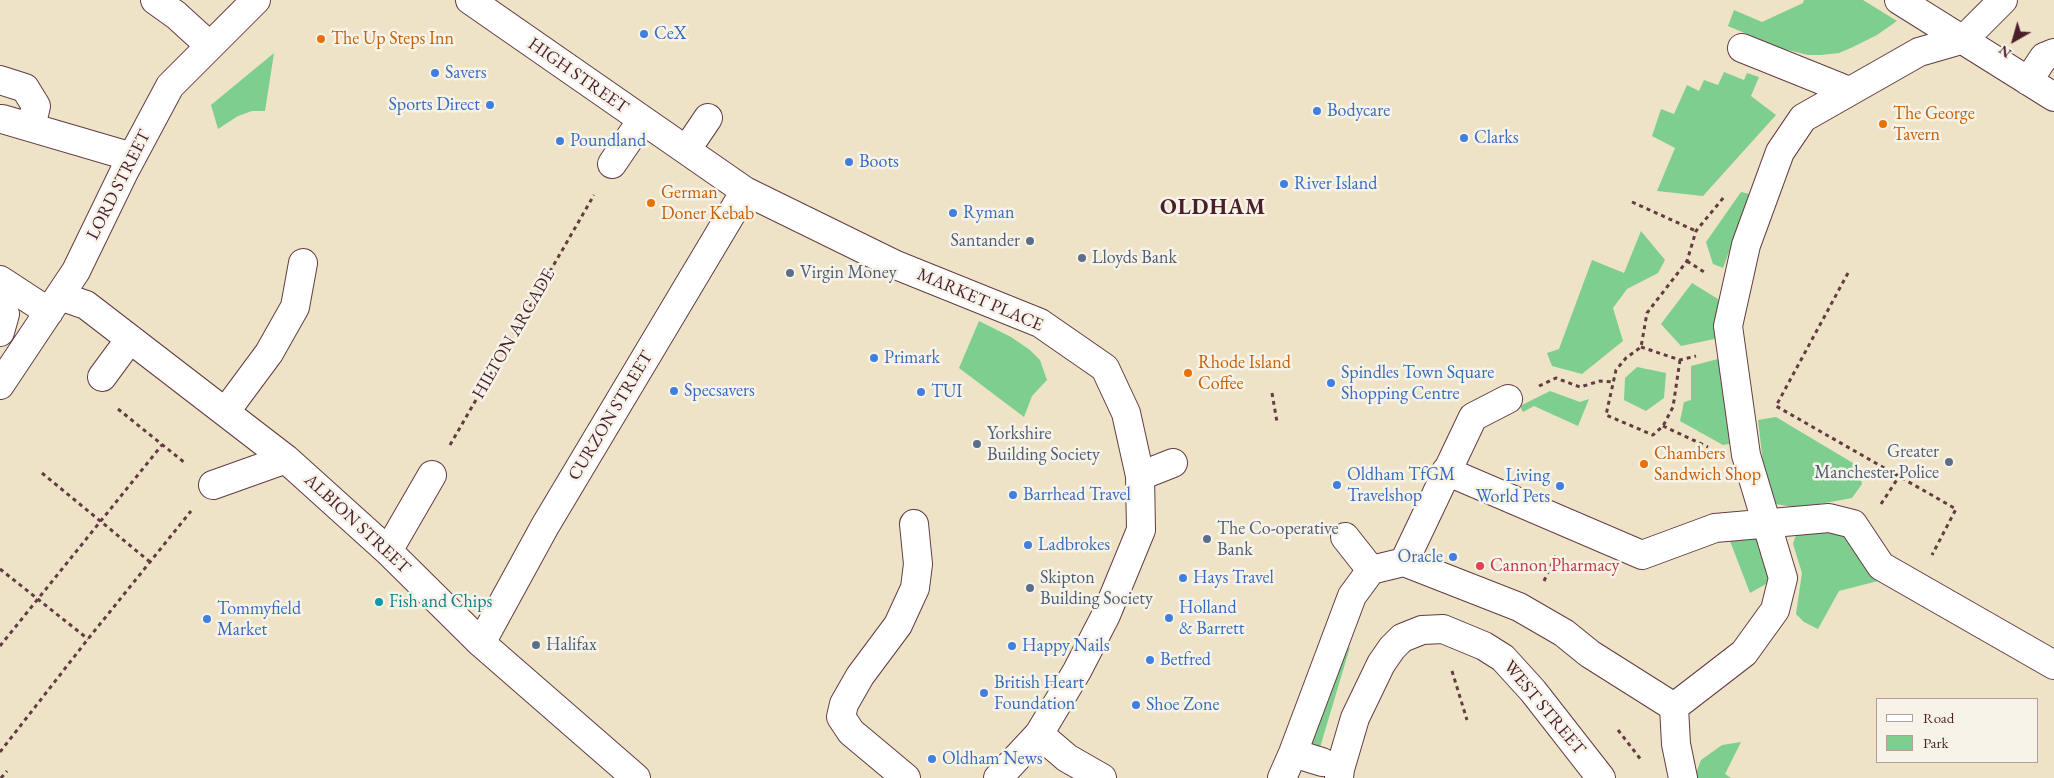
<!DOCTYPE html>
<html>
<head>
<meta charset="utf-8">
<style>
	body { margin:0 }
	#map { position:relative; width:2054px; height:778px; overflow:hidden; background:#efe3c7; font-family:"EB Garamond",serif }
	canvas { display:block }
	.legend { position:absolute; left:1876px; top:698px; width:162px; height:65px; box-sizing:border-box; background:#f7f3e8; border:1px solid #b29e9c; margin:0; padding:6px 9px; list-style:none; font-size:15px; color:#4a1f2b }
	.legend li { display:flex; align-items:center; gap:10px; height:25px }
	.legend b { width:25px; border:1px solid #b29e9c }
	.north { position:absolute; left:1989px; top:15px; width:50px; height:50px; -webkit-text-stroke:4px #f7f3e8; paint-order:stroke; rotate:218deg; font-size:14px; font-weight:700; line-height:20px; text-align:center; color:#4a1f2b }
	.north::after { content:''; display:block; margin:auto; width:18px; height:22px; background:#4a1f2b; clip-path:polygon(50% 0,100% 100%,50% 72%,0 100%) }
</style>
</head>
<body>
<div id="map">
<canvas width="2054" height="778"></canvas>
<ul class="legend">
<li><b style="height:6px;background:#fff"></b>Road</li>
<li><b style="height:14px;background:#7dce8f"></b>Park</li>
</ul>
<div class="north">N</div>
</div>
<script>
const ctx = document.querySelector('canvas').getContext('2d');
ctx.lineJoin = 'round';
function fill(path, color) { ctx.fillStyle = color; ctx.fill(path, 'evenodd'); }
const toPath = rows => new Path2D(rows.map(r => 'M' + r).join(''));
function stroke(path, color, width, dash) { ctx.strokeStyle = color; ctx.lineWidth = width; ctx.lineCap = dash ? 'butt' : 'round'; ctx.setLineDash(dash || []); ctx.stroke(path); }
function label(font, color, halo, rows, align = 'center') {
  ctx.font = font + ' "EB Garamond",serif'; ctx.lineWidth = 5; ctx.setLineDash([]); ctx.textBaseline = 'middle'; ctx.strokeStyle = halo; ctx.fillStyle = color; for (const [text, x, y, turn = 0] of rows) {
    ctx.save(); ctx.translate(x, y); ctx.rotate((+turn || 0) * Math.PI / 180); ctx.textAlign = isNaN(turn) ? turn : align; if (halo) ctx.strokeText(text, 0, 0); ctx.fillText(text, 0, 0); ctx.restore();
  }
}
const green = toPath([
	[1804,0,1863,0,1897,21,1877,35,1853,47,1839,53,1821,55,1808,55,1780,48,1728,26,1734,10,1762,22,1803,3],
	[274,53,265,111,252,111,238,116,218,129,211,105],
	[1724,72,1744,80,1747,73,1759,77,1751,96,1776,115,1703,196,1657,191,1675,148,1652,136,1661,109,1674,114,1687,85,1699,91,1704,80,1718,85],
	[1741,192,1750,194,1723,268,1713,264,1706,242],
	[1641,231,1665,260,1658,273,1627,289,1613,308,1623,341,1582,374,1552,366,1547,353,1559,349,1592,260,1624,273],
	[1692,283,1718,299,1719,338,1681,346,1661,324],
	[979,321,1011,337,1030,350,1040,360,1047,380,1032,396,1024,417,959,368],
	[1722,358,1740,442,1723,445,1680,421,1684,402,1691,400,1691,366],
	[1637,367,1666,373,1664,398,1646,411,1624,400,1625,378],
	[1550,391,1580,402,1589,399,1578,426,1534,406,1523,412,1520,406],
	[1776,417,1858,466,1862,484,1852,498,1797,508,1776,504,1766,489,1758,420],
	[1829,531,1845,535,1878,581,1839,591,1818,629,1804,622,1796,614,1802,573,1793,544,1795,537,1802,533],
	[1747,534,1762,539,1771,570,1766,584,1750,593,1728,536],
	[1350,647,1318,754,1309,741,1338,658],
	[1741,742,1725,774,1731,778,1694,778,1701,760,1722,745]
]);
const path = toPath([
	[1632,202,1696,231],
	[1687,261,1704,272],
	[1848,273,1776,406,1956,509,1932,555],
	[1641,347,1680,360,1696,356],
	[1680,360,1673,407,1663,426,1653,435,1606,415,1616,370,1626,358,1641,347,1647,313,1687,261,1696,231,1724,197],
	[1539,386,1556,378,1580,387,1600,381,1613,382],
	[1272,393,1277,422],
	[118,409,185,463],
	[1663,426,1708,447],
	[450,445,594,195],
	[42,473,150,562],
	[1881,504,1898,478],
	[0,569,88,639],
	[1544,581,1556,555],
	[0,646,162,445],
	[1452,671,1467,720],
	[1618,730,1642,761],
	[0,752,88,639,191,511],
	[1,778,7,771]
]);
const minor = toPath([
	[155,0,176,15,210,46],
	[470,0,745,191,896,265,1040,323,1105,368,1126,413,1140,476,1141,530,1106,615,1077,671,1039,734,998,778],
	[1899,0,2054,97],
	[1742,48,1849,91],
	[0,80,25,88,36,106,31,127],
	[2028,81,2044,57,2054,53],
	[2,119,132,157],
	[687,149,708,118],
	[612,164,642,120],
	[0,280,49,312],
	[60,296,86,305,286,459,388,551,481,643,636,778],
	[0,305,5,314,0,332],
	[102,377,130,339],
	[0,385,76,271,124,172,170,86,256,0],
	[226,411,269,353,295,307,303,263],
	[1446,471,1642,555,1715,528,1829,518,1853,524,1881,566,2054,665],
	[1140,476,1173,463],
	[213,485,286,459],
	[1345,537,1371,570],
	[388,551,432,475],
	[1404,562,1473,417,1508,399],
	[481,643,545,526,745,191],
	[1674,707,1744,653,1775,610,1783,578,1746,455,1728,326,1746,245,1780,152,1803,118,1919,52,1964,39,2003,0],
	[1674,707,1676,744,1683,778],
	[1039,734,1067,758,1102,778],
	[1293,753,1322,762],
	[906,778,851,732,841,717,844,704,860,676,898,625,915,588,918,564,914,524],
	[1282,778,1293,753,1352,596,1371,570,1404,562,1519,607,1564,633,1590,654,1674,707],
	[1339,778,1340,769,1355,718,1381,664,1392,648,1402,638,1422,630,1443,629,1484,646,1503,658,1533,691,1601,778]
]);
const markers = [
	[644,34,5,"#3f7fe0"],
	[321,39,5,"#e8710a"],
	[435,73,5,"#3f7fe0"],
	[490,105,5,"#3f7fe0"],
	[1317,111,5,"#3f7fe0"],
	[1883,124,5,"#e8710a"],
	[1464,138,5,"#3f7fe0"],
	[560,141,5,"#3f7fe0"],
	[849,162,5,"#3f7fe0"],
	[1284,184,5,"#3f7fe0"],
	[651,203,5,"#e8710a"],
	[953,213,5,"#3f7fe0"],
	[1030,241,5,"#5c6f8a"],
	[1082,258,5,"#5c6f8a"],
	[790,273,5,"#5c6f8a"],
	[874,358,5,"#3f7fe0"],
	[1188,373,5,"#e8710a"],
	[1331,383,5,"#3f7fe0"],
	[674,391,5,"#3f7fe0"],
	[921,392,5,"#3f7fe0"],
	[977,444,5,"#5c6f8a"],
	[1949,462,5,"#5c6f8a"],
	[1644,464,5,"#e8710a"],
	[1337,485,5,"#3f7fe0"],
	[1560,486,5,"#3f7fe0"],
	[1013,495,5,"#3f7fe0"],
	[1207,539,5,"#5c6f8a"],
	[1028,545,5,"#3f7fe0"],
	[1453,557,5,"#3f7fe0"],
	[1480,566,5,"#e0444e"],
	[1183,578,5,"#3f7fe0"],
	[1030,588,5,"#5c6f8a"],
	[379,602,5,"#0f9aa8"],
	[1169,618,5,"#3f7fe0"],
	[207,619,5,"#3f7fe0"],
	[536,645,5,"#5c6f8a"],
	[1012,646,5,"#3f7fe0"],
	[1150,660,5,"#3f7fe0"],
	[984,693,5,"#3f7fe0"],
	[1136,705,5,"#3f7fe0"],
	[932,759,5,"#3f7fe0"]
];
const shopNames = [
	["CeX",654,34],
	["Savers",445,73],
	["Sports Direct",480,105,"right"],
	["Bodycare",1327,111],
	["Clarks",1474,138],
	["Poundland",570,141],
	["Boots",859,162],
	["River Island",1294,184],
	["Ryman",963,213],
	["Primark",884,358],
	["Spindles Town Square",1341,373],
	["Shopping Centre",1341,394],
	["Specsavers",684,391],
	["TUI",931,392],
	["Oldham TfGM",1347,475],
	["Travelshop",1347,496],
	["Living",1550,476,"right"],
	["World Pets",1550,497,"right"],
	["Barrhead Travel",1023,495],
	["Ladbrokes",1038,545],
	["Oracle",1443,557,"right"],
	["Hays Travel",1193,578],
	["Holland",1179,608],
	["& Barrett",1179,629],
	["Tommyfield",217,609],
	["Market",217,630],
	["Happy Nails",1022,646],
	["Betfred",1160,660],
	["British Heart",994,683],
	["Foundation",994,704],
	["Shoe Zone",1146,705],
	["Oldham News",942,759]
];
const foodNames = [
	["The Up Steps Inn",331,39],
	["The George",1893,114],
	["Tavern",1893,135],
	["German",661,193],
	["Doner Kebab",661,214],
	["Rhode Island",1198,363],
	["Coffee",1198,384],
	["Chambers",1654,454],
	["Sandwich Shop",1654,475]
];
const streetNames = [
	["HIGH STREET",578,76,35],
	["LORD STREET",119,185,-63],
	["MARKET PLACE",980,300,23],
	["HILTON ARCADE",514,334,-60],
	["CURZON STREET",611,416,-59],
	["ALBION STREET",357,524,43],
	["WEST STREET",1544,708,50]
];
const serviceNames = [
	["Santander",1020,241,"right"],
	["Lloyds Bank",1092,258],
	["Virgin Money",800,273],
	["Yorkshire",987,434],
	["Building Society",987,455],
	["Greater",1939,452,"right"],
	["Manchester Police",1939,473,"right"],
	["The Co-operative",1217,529],
	["Bank",1217,550],
	["Skipton",1040,578],
	["Building Society",1040,599],
	["Halifax",546,645]
];
const healthNames = [
	["Cannon Pharmacy",1490,566]
];
const cultureNames = [
	["Fish and Chips",389,602]
];
const districtNames = [
	["OLDHAM",1213,208]
];
fill(green, '#7dce8f');
stroke(minor, '#633c42', 30);
stroke(path, '#633c42', 3, [4, 4]);
stroke(minor, '#fff', 28);
for (const [x, y, r, color] of markers) { const dot = new Path2D(); dot.arc(x, y, r, 0, 2 * Math.PI); ctx.fillStyle = color; ctx.fill(dot); stroke(dot, '#f7f3e8', 2); }
label('18px', '#366cbe', '#f7f3e8', shopNames, 'left');
label('18px', '#c56008', '#f7f3e8', foodNames, 'left');
label('18px', '#4a1f2b', '#f7f3e8', streetNames);
label('18px', '#4e5e75', '#f7f3e8', serviceNames, 'left');
label('18px', '#be3a42', '#f7f3e8', healthNames, 'left');
label('18px', '#0d838f', '#f7f3e8', cultureNames, 'left');
ctx.letterSpacing = '1px';
label('bold 22px', '#4a1f2b', '#f7f3e8', districtNames);
ctx.letterSpacing = '0px';
</script>
</body>
</html>
